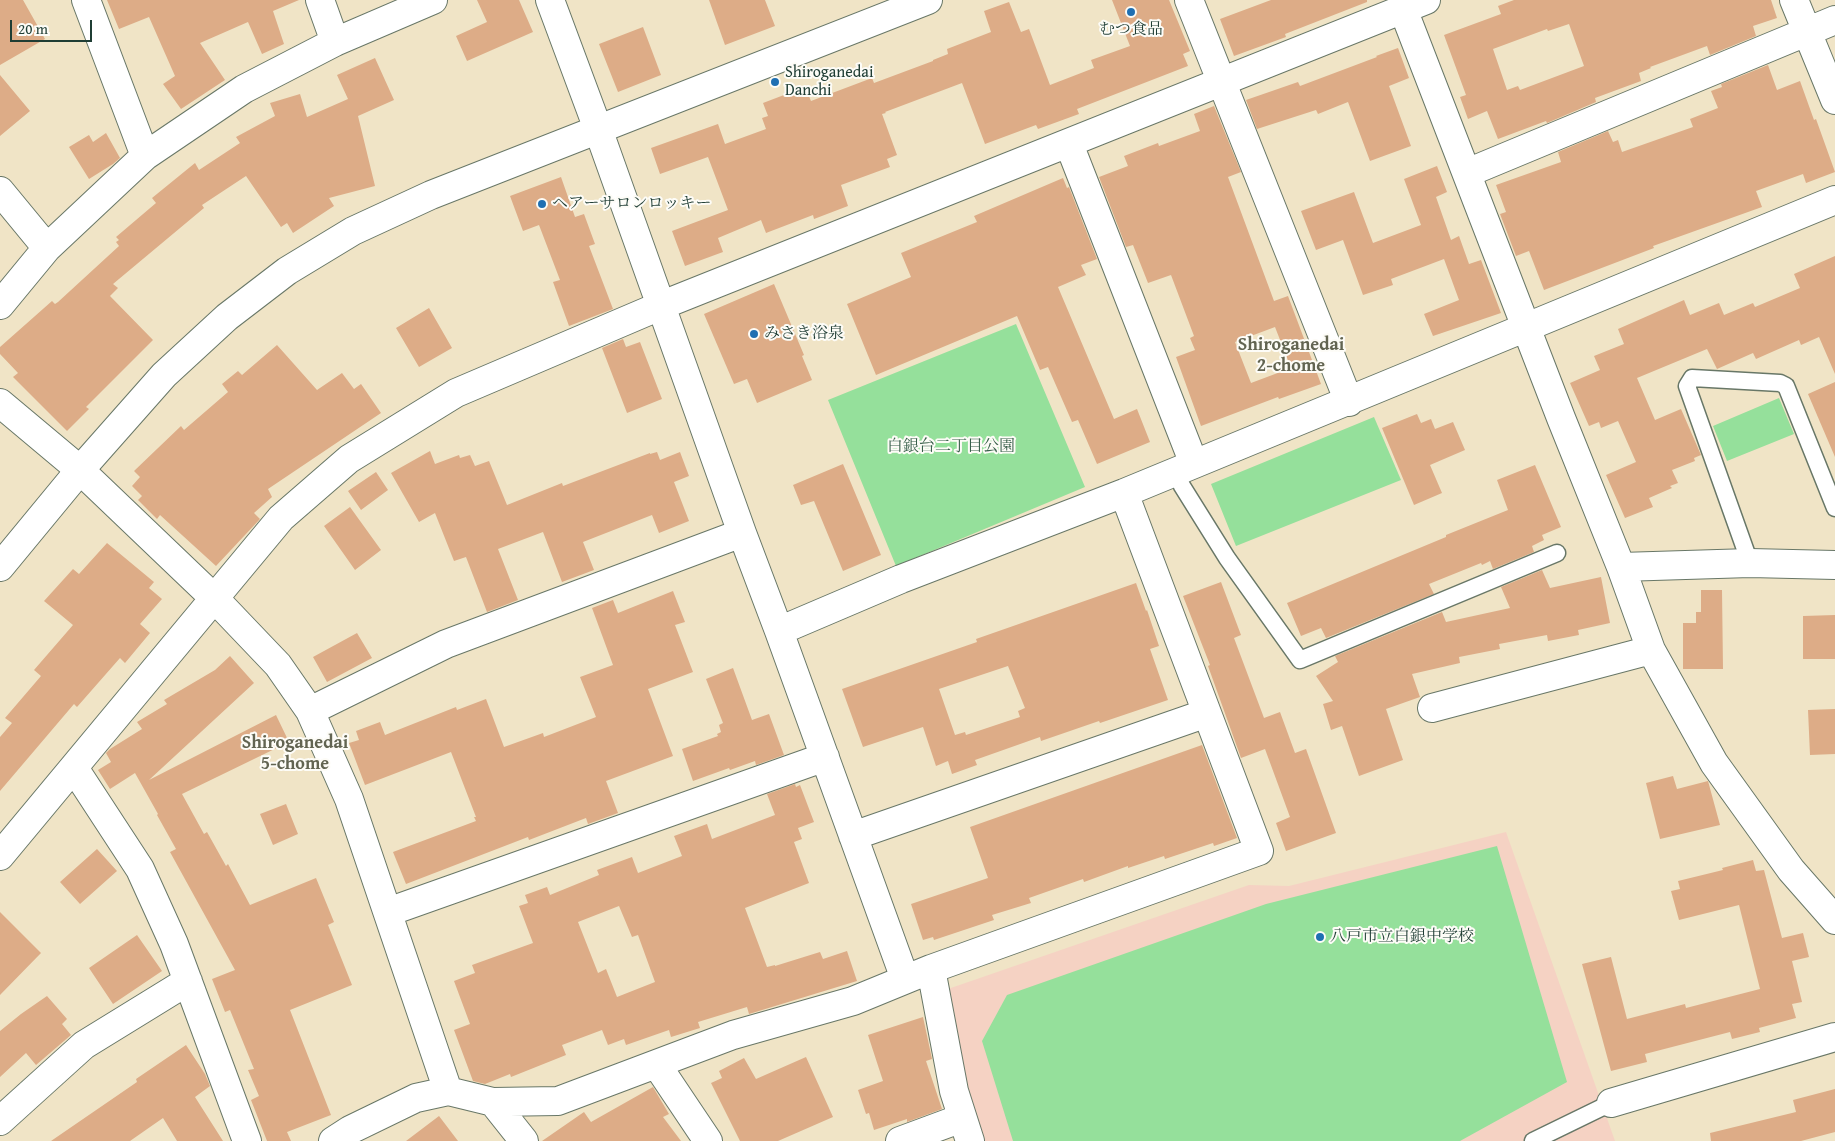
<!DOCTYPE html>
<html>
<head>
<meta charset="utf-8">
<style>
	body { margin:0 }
	#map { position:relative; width:1835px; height:1141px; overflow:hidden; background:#f0e4c6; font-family:"Gentium Book Plus",serif }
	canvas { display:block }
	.scale { position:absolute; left:10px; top:20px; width:82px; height:22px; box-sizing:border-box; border:2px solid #1f3d34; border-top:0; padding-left:6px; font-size:15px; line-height:18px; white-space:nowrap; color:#1f3d34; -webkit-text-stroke:4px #fdfcf7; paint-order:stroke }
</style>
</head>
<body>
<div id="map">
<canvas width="1835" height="1141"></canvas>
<div class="scale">20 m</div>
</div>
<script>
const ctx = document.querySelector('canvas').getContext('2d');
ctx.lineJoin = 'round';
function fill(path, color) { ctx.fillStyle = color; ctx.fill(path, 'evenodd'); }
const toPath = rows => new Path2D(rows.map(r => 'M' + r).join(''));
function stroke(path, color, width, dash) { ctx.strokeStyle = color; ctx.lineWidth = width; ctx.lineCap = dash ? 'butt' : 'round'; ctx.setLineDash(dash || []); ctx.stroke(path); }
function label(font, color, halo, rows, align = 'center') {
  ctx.font = font + ' "Gentium Book Plus","Noto Serif JP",serif'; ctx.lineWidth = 4; ctx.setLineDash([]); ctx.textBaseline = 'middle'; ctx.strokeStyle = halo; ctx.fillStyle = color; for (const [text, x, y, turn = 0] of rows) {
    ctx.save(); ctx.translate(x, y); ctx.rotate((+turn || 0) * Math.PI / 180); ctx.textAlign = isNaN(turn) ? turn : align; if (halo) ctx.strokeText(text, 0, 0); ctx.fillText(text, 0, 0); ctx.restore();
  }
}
const built = toPath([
	[1506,832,1615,1141,981,1141,964,1092,948,989,1249,885,1289,886]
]);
const green = toPath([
	[1016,324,1085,487,896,566,828,400],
	[1779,398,1794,434,1727,461,1713,426],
	[1374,417,1401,480,1236,546,1211,484],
	[1497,846,1567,1082,1460,1141,1013,1141,982,1041,1007,995,1266,904]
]);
const building = toPath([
	[0,0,23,0,45,39,0,65],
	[107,0,299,0,273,11,284,44,262,54,248,22,200,43,225,80,181,109,163,84,175,76,149,17,119,29],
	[477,0,519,0,533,32,467,61,456,36,487,22],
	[709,0,765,0,775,26,725,45],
	[1112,0,1169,0,1190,51,1183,54,1188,66,1077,109,1079,114,1038,129,1036,125,985,144,962,83,885,112,886,113,882,114,897,155,887,159,890,167,841,185,848,206,814,219,813,215,766,233,761,220,718,238,723,252,685,266,672,231,728,210,708,157,660,174,651,148,718,124,725,144,766,129,762,118,768,116,763,103,805,87,811,101,872,78,874,83,933,61,933,60,948,54,947,49,991,32,984,11,1009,2,1021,32,1029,29,1050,85,1094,68,1091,60,1130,46],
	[1271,0,1367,0,1367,2,1285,34,1286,37,1234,56,1220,19],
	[1514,0,1771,0,1777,18,1753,26,1756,36,1710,55,1707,46,1650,67,1651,68,1639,73,1641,81,1595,98,1596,102,1547,123,1546,121,1498,139,1487,111,1468,119,1460,97,1466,95,1444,35,1501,14,1498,6],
	[1569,24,1584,66,1520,90,1518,86,1507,90,1493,49,1547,29,1548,31],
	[643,27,661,75,618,92,599,44],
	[1398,48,1409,78,1389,86,1411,146,1370,161,1348,102,1318,114,1316,110,1257,129,1246,100,1298,82,1300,86,1377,57,1376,56],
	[375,58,394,100,358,116,375,186,329,198,334,206,293,233,287,223,281,227,246,176,202,205,204,208,113,284,118,288,110,296,153,340,86,407,89,409,67,431,13,377,18,373,0,354,0,347,52,301,55,304,58,302,119,246,116,242,119,240,116,237,156,203,152,198,195,163,199,170,240,143,236,137,275,116,270,103,300,94,307,117,348,99,337,75],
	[1768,65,1777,90,1800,81,1814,120,1816,119,1835,172,1806,183,1803,174,1756,191,1762,207,1653,246,1654,248,1544,290,1529,251,1516,256,1500,214,1506,212,1496,185,1561,162,1558,152,1608,131,1613,142,1618,140,1622,152,1693,127,1690,119,1718,108,1711,91,1722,87,1721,84],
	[0,75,30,111,0,136],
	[1214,106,1241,172,1228,177,1274,301,1288,296,1321,384,1279,399,1278,397,1201,426,1176,357,1195,350,1190,338,1194,336,1171,275,1148,283,1133,245,1126,247,1099,177,1128,166,1124,156,1158,143,1159,146,1200,131,1194,114],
	[1275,327,1291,368,1251,383,1235,342],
	[106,133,120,158,113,164,89,179,69,147,89,135,93,142],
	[1437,166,1447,192,1436,197,1451,240,1459,236,1469,264,1481,260,1501,313,1433,336,1424,314,1459,300,1444,259,1391,279,1393,285,1363,295,1343,240,1316,250,1301,211,1354,192,1373,243,1421,225,1404,179],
	[561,177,575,217,584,214,595,244,589,246,613,309,569,326,553,282,560,280,539,225,523,231,510,196],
	[1063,178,1067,188,1069,187,1097,259,1081,265,1086,275,1058,287,1114,419,1137,409,1150,442,1097,464,1078,420,1072,422,1048,367,1040,370,1017,316,876,375,847,304,911,277,901,253,977,222,974,216],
	[1835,256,1835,374,1819,337,1801,345,1799,340,1756,359,1753,353,1717,369,1707,349,1637,378,1655,420,1681,409,1701,455,1694,458,1695,461,1672,470,1678,483,1670,486,1672,488,1649,498,1653,507,1625,518,1606,475,1636,462,1618,421,1601,428,1599,422,1589,426,1570,383,1600,370,1594,356,1624,344,1618,329,1684,300,1690,315,1719,303,1724,315,1753,303,1755,307,1800,288,1794,274],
	[774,284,804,355,802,356,812,380,757,403,747,379,734,384,704,314],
	[429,308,452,348,419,367,396,328],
	[623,339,626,347,640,342,662,399,627,413,602,348],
	[277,345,317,390,342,373,354,389,361,384,381,413,268,489,272,497,254,513,260,519,216,566,160,515,157,519,138,500,142,496,132,486,140,477,134,471,181,426,184,430,228,392,222,384,238,371,242,375],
	[1835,382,1835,457,1808,394],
	[1417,414,1421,423,1431,419,1435,429,1453,422,1465,450,1430,465,1442,493,1414,505,1382,428],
	[430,451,435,464,459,455,460,458,470,455,475,466,489,461,507,505,562,483,563,486,650,453,650,454,657,452,660,460,680,452,689,476,674,482,689,521,659,533,652,515,583,542,594,570,562,582,543,532,498,549,518,600,487,612,466,557,454,561,435,513,419,522,391,473],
	[843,464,881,555,843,571,814,501,801,505,793,485],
	[1535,465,1561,527,1542,535,1544,540,1532,546,1534,552,1493,569,1490,561,1482,565,1481,563,1429,584,1434,594,1326,638,1321,628,1301,636,1287,603,1446,537,1446,535,1508,510,1497,480],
	[376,472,388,490,361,510,348,491],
	[350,507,381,550,355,570,324,526],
	[107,543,154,582,149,588,162,599,140,624,150,633,125,663,120,658,77,707,74,704,0,791,0,737,12,723,5,718,41,676,34,670,73,625,44,601,73,569,79,574],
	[1542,570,1550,588,1601,577,1610,623,1578,630,1579,635,1548,641,1547,635,1499,644,1500,649,1459,657,1460,663,1412,674,1420,697,1386,709,1403,760,1359,776,1342,726,1331,730,1323,704,1333,701,1316,676,1338,662,1335,656,1442,612,1446,622,1510,608,1501,587],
	[1221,582,1241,635,1234,638,1264,718,1280,712,1295,753,1306,749,1336,833,1286,851,1276,823,1290,817,1265,749,1241,758,1208,666,1210,665,1183,596],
	[1136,583,1146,611,1147,610,1159,646,1150,649,1168,700,1100,723,1099,721,1041,741,1040,737,975,760,977,765,952,774,948,761,936,766,923,727,863,747,842,689,977,642,976,639],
	[1008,666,1025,708,1018,711,1020,717,966,735,965,732,955,735,939,689],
	[1701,590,1722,590,1723,669,1683,669,1683,623,1696,623,1696,612,1701,612],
	[673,591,685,622,675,625,693,672,648,689,673,756,606,781,618,813,588,824,586,818,529,840,528,837,406,884,393,852,476,821,474,817,476,817,451,752,365,785,349,743,359,740,356,731,380,722,385,735,456,707,457,710,486,699,504,747,543,733,544,737,596,717,580,677,613,665,592,608,613,600,618,613],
	[1835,615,1835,659,1803,659,1803,616],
	[357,633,372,658,327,682,313,657],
	[230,656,254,683,149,780,276,715,289,742,182,794,204,834,207,832,226,866,228,864,250,905,316,878,334,922,328,925,352,985,290,1010,331,1115,287,1132,291,1141,267,1141,251,1100,259,1096,248,1070,254,1069,230,1010,225,1012,212,979,235,970,170,852,176,849,157,815,158,814,135,773,110,789,98,770,111,762,106,753,110,749,142,729,137,722,167,704,164,700,215,670],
	[733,668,752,720,769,714,784,755,756,765,755,761,730,770,729,768,693,781,682,749,718,736,717,734,721,732,719,725,723,723,706,679],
	[1835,709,1835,754,1810,755,1808,710],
	[1202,745,1237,838,1214,846,1213,843,1165,859,1164,856,1128,868,1128,866,1084,882,1083,879,1029,898,1031,903,992,915,994,920,934,940,933,937,923,940,911,904,988,878,970,827],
	[1673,776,1677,789,1708,781,1720,825,1660,839,1646,783],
	[795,784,796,787,800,785,814,822,798,828,802,839,794,842,809,883,745,908,767,967,775,965,775,966,820,952,823,959,847,951,857,981,749,1014,747,1007,698,1022,700,1028,671,1037,669,1030,626,1045,624,1039,608,1045,602,1030,562,1045,566,1055,511,1077,510,1074,485,1084,473,1081,454,1030,470,1024,454,981,475,973,472,965,533,943,519,906,528,903,525,895,547,887,550,895,599,875,597,870,632,857,638,873,682,856,674,836,707,824,712,839,775,815,767,794],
	[619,906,632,937,638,935,655,982,617,997,606,969,598,973,578,922],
	[286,804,298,834,273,845,260,814],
	[97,849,117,871,80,904,60,882],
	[1753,860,1756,871,1764,870,1782,938,1803,933,1809,957,1792,961,1802,1002,1792,1004,1796,1018,1759,1028,1760,1032,1732,1039,1730,1032,1645,1054,1647,1062,1611,1071,1582,964,1611,957,1627,1019,1685,1004,1686,1008,1760,989,1739,905,1679,920,1671,891,1680,889,1678,881,1723,870,1722,868],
	[0,912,41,953,0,995],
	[137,935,162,971,113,1004,89,968],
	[47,996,67,1019,62,1024,71,1035,36,1065,26,1053,0,1077,0,1031,21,1014],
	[923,1017,932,1059,926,1061,942,1109,907,1122,907,1119,874,1130,869,1113,866,1114,858,1090,883,1081,868,1035],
	[186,1045,205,1074,210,1086,195,1097,223,1141,177,1141,163,1118,130,1141,51,1141,137,1082,136,1079],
	[806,1057,833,1117,778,1141,740,1141,711,1083,722,1078,719,1071,744,1058,756,1079],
	[653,1087,669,1114,663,1117,681,1141,542,1141,584,1112,591,1122],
	[1835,1089,1835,1132,1801,1141,1711,1141,1710,1133,1796,1112,1793,1100],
	[439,1116,458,1141,406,1141]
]);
const service = toPath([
	[1176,472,1182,486,1227,558,1300,660,1557,553],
	[1750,563,1687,386,1692,378,1780,383,1786,386,1835,508],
	[1533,1141,1611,1103]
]);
const minor = toPath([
	[86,0,145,156],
	[320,0,335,42],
	[550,0,598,129,742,533,779,631,905,979],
	[1189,0,1349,402],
	[1794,0,1835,100],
	[1403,9,1561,418,1621,567,1651,650,1714,763,1791,870,1835,920],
	[1069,144,1194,464],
	[1467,173,1835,20],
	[0,191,47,248],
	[0,305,47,248,145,156,244,89,335,42,433,0],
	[0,403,80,470,215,599,278,665,310,711,349,799,448,1091],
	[1621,567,1750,563,1835,565],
	[779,631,901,579,1124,493,1835,200],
	[1432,708,1651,650],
	[310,711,446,644,742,533],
	[74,768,140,869,174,944,247,1141],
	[853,836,1207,713],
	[0,856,281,518,349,459,456,393,660,306,1426,0],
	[388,912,825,757],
	[931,969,954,1091,970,1141],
	[657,1065,708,1141],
	[493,1102,524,1141],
	[1611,1103,1835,1037],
	[0,1121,84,1045,188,981],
	[333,1141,350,1130,416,1098,448,1091,493,1102,558,1101,733,1035,853,1001,931,969,1259,851,1124,493],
	[900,1141,962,1118]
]);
const tertiary = toPath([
	[0,567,80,470,164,375,227,317,287,271,353,231,431,195,928,0]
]);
const markers = [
	[1131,12,5,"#1f6fb2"],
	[775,82,5,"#1f6fb2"],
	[542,204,5,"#1f6fb2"],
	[754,334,5,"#1f6fb2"],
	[1320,937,5,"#1f6fb2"]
];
const poiNames = [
	["むつ食品",1131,30,"center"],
	["Shiroganedai",785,73],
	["Danchi",785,91],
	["ヘアーサロンロッキー",552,204],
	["みさき浴泉",764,334],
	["八戸市立白銀中学校",1330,937]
];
const parkNames = [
	["白銀台二丁目公園",951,447]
];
const neighbourhoodNames = [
	["Shiroganedai",1291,345],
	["2-chome",1291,366],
	["Shiroganedai",295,743],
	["5-chome",295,764]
];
fill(built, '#f5d2c3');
fill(green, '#95e09b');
fill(building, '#ddac87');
stroke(service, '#687767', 19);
stroke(minor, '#687767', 30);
stroke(tertiary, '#687767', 30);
stroke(service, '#fff', 16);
stroke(minor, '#fff', 28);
stroke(tertiary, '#fff', 28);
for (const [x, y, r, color] of markers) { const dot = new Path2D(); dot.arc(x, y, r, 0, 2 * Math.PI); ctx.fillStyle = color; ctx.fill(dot); stroke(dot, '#fdfcf7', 2); }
label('16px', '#1f3d34', '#fdfcf7', poiNames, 'left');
label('16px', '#375e49', '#fdfcf7', parkNames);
label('bold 18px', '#626451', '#fdfcf7', neighbourhoodNames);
</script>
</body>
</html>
